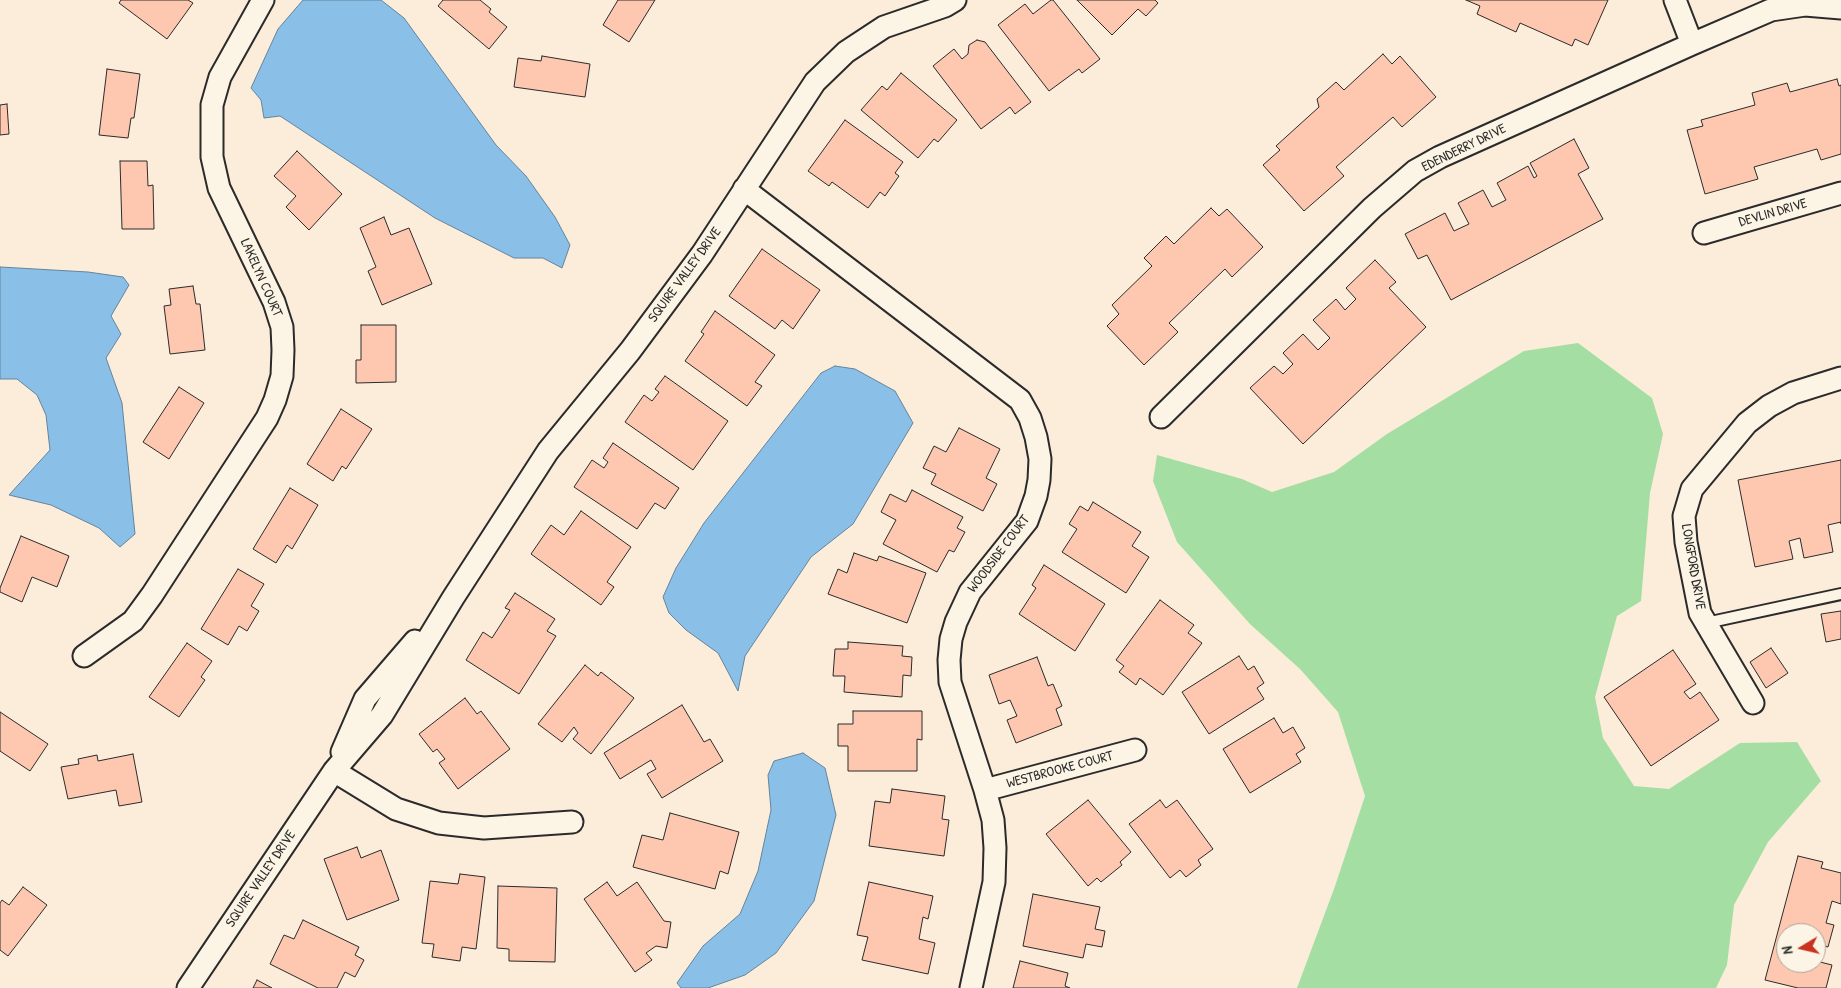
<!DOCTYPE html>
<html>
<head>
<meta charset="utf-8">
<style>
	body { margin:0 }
	#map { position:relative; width:1841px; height:988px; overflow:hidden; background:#fcecda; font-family:"Patrick Hand",sans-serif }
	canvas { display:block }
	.north { position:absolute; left:1776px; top:923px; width:50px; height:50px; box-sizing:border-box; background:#fcf5e5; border:1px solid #a8a49b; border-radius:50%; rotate:261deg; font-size:14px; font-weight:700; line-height:20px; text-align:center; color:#2b2b2b }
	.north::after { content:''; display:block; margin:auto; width:18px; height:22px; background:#c8321e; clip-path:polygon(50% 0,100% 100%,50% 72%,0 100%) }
</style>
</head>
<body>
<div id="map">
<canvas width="1841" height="988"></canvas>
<div class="north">N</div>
</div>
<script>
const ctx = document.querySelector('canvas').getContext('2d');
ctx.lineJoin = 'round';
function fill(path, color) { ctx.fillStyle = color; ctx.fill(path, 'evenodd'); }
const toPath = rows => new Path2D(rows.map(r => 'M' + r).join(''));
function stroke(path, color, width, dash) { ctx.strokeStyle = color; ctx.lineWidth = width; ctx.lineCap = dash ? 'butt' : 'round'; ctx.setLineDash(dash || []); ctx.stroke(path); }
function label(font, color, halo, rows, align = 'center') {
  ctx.font = font + ' "Patrick Hand",sans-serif'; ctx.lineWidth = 4; ctx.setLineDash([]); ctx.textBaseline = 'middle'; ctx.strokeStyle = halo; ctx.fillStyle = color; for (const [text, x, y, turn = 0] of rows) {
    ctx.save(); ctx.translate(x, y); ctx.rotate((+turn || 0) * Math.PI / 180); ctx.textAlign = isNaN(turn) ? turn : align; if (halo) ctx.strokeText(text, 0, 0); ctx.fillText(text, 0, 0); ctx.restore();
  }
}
const green = toPath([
	[1578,343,1652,398,1663,434,1650,493,1641,601,1617,616,1595,697,1603,738,1634,786,1669,789,1740,743,1797,742,1821,781,1768,842,1734,905,1727,965,1716,988,1297,988,1334,889,1365,796,1338,712,1300,669,1250,624,1177,542,1153,481,1157,455,1242,479,1272,492,1334,472,1387,434,1524,351]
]);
const water = toPath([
	[303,0,381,0,404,18,496,145,526,176,555,217,570,245,562,268,543,258,514,258,435,218,280,116,264,118,261,100,251,88,278,29,303,0],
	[0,267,88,272,123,277,129,285,111,316,121,334,106,358,122,403,135,534,120,547,99,528,51,505,9,495,50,450,46,415,37,395,17,379,0,379,0,267],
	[835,366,855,369,895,391,913,423,853,524,811,557,745,656,738,691,718,653,686,630,669,613,663,597,676,568,704,523,821,373,835,366],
	[803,753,825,768,836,815,814,901,776,953,745,975,708,988,681,988,677,983,703,946,740,914,758,871,771,810,768,775,774,761,803,753]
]);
const building = toPath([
	[121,0,188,0,193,3,167,39,119,3,121,0],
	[443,0,480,0,491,9,489,12,507,27,489,49,438,6,443,0],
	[618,0,655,0,629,42,603,25,618,0],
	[1051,0,1053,0,1100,59,1082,73,1079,69,1049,91,998,25,1025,4,1033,14,1051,0],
	[1077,0,1155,0,1158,3,1146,16,1138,9,1112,35,1077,0],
	[1466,0,1608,0,1588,45,1575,39,1572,46,1520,23,1516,32,1477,14,1480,6,1466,0],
	[977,40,985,42,1031,102,1015,114,1010,107,981,129,933,66,954,49,962,59,968,54,969,45,977,40],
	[1383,54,1392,64,1400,56,1436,97,1402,127,1393,117,1336,167,1344,176,1304,211,1263,165,1280,150,1276,146,1319,107,1317,99,1336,82,1344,90,1383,54],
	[542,56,590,64,585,97,514,87,518,58,541,61,542,56],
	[107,69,140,74,134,118,131,118,128,138,99,135,107,69],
	[901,73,957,120,938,142,934,139,918,158,861,110,882,86,887,90,901,73],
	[1837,79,1839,86,1841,85,1841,154,1821,160,1817,149,1754,167,1758,179,1705,194,1687,130,1703,126,1701,120,1755,105,1752,93,1787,83,1790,92,1837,79],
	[7,104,9,134,0,135,0,105,7,104],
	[845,120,903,162,895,173,899,176,885,196,880,192,868,208,832,182,829,186,808,171,845,120],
	[1574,139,1589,168,1578,174,1603,219,1451,300,1427,255,1418,259,1405,234,1445,213,1454,231,1469,224,1458,203,1483,190,1492,207,1506,200,1497,183,1528,166,1534,178,1537,176,1530,163,1574,139],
	[297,151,342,194,309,230,286,207,296,196,274,176,297,151],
	[120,161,147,161,148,186,153,185,154,229,122,229,120,161],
	[1211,208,1219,216,1227,209,1263,247,1232,277,1225,269,1169,323,1178,332,1144,365,1107,326,1119,314,1112,305,1152,266,1144,258,1166,236,1174,244,1211,208],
	[384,217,391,235,409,228,432,284,382,305,368,271,376,267,360,228,384,217],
	[762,249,820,290,793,329,782,320,775,329,729,296,762,249],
	[1375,260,1396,282,1389,288,1426,327,1303,444,1250,388,1274,366,1283,374,1293,364,1283,353,1303,334,1318,350,1330,338,1313,320,1336,299,1345,310,1356,299,1346,288,1375,260],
	[193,286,196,304,200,304,205,350,170,354,164,306,171,305,169,289,193,286],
	[715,311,775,355,755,382,762,386,747,406,685,361,704,334,701,332,715,311],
	[361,325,396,325,396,382,356,383,356,360,361,360,361,325],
	[665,376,728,421,693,470,625,422,644,395,652,401,659,392,655,389,665,376],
	[179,387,204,403,169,459,143,442,179,387],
	[341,409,372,429,346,469,342,466,333,481,307,464,341,409],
	[959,428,1000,449,986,478,997,484,983,511,931,484,936,474,923,468,934,446,946,452,959,428],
	[613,443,679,488,665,509,655,503,637,529,574,487,592,460,604,468,608,462,603,458,613,443],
	[1841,460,1841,524,1841,522,1828,525,1833,552,1804,558,1800,538,1789,541,1793,559,1755,567,1738,480,1841,460],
	[290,488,318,505,292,549,287,545,276,563,253,549,290,488],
	[912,490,963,517,957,528,965,532,954,552,949,550,937,572,883,544,896,520,881,512,890,494,906,502,912,490],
	[1093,502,1141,532,1132,546,1149,557,1126,593,1062,552,1077,529,1069,524,1080,506,1088,511,1093,502],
	[581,511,631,547,607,582,614,587,601,605,531,554,551,525,564,535,581,511],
	[21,536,69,556,57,587,32,577,22,602,0,592,0,588,21,536],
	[854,553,877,561,879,556,926,573,907,623,828,594,838,569,847,573,854,553],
	[1044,565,1105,604,1075,651,1019,614,1036,588,1032,585,1044,565],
	[238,569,264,584,251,606,259,611,247,631,239,626,228,645,201,629,238,569],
	[515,593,555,619,547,631,556,636,519,694,466,660,483,632,492,638,510,610,505,608,515,593],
	[1160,600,1194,625,1188,633,1202,643,1163,695,1140,678,1136,685,1119,672,1124,666,1116,660,1160,600],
	[1841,611,1841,639,1826,642,1821,614,1841,611],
	[848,642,903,646,902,656,912,657,911,676,903,675,902,697,844,692,845,676,833,676,835,649,848,649,848,642],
	[187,643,212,661,201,677,205,680,179,717,149,697,187,643],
	[1771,648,1788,673,1766,688,1750,662,1771,648],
	[1673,650,1696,684,1684,692,1690,699,1700,692,1719,720,1651,766,1604,697,1673,650],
	[1239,656,1248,670,1254,666,1264,683,1257,688,1264,699,1209,734,1182,692,1239,656],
	[1037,657,1048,686,1053,684,1062,706,1056,709,1062,725,1016,743,1007,720,1017,716,1010,700,999,704,989,675,1037,657],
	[585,665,598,676,601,672,634,698,591,754,573,739,578,733,574,727,562,742,538,724,585,665],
	[465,698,477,714,481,711,510,749,458,789,439,763,445,759,437,749,433,752,419,734,465,698],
	[682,705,704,742,710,739,723,761,662,798,647,774,656,769,651,760,620,779,604,753,682,705],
	[853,711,922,711,922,740,917,739,917,771,848,771,848,746,838,746,838,724,853,724,853,711],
	[0,712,48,744,30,771,0,751,0,712],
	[1274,718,1283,733,1293,727,1305,748,1296,754,1301,762,1250,793,1223,749,1274,718],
	[133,754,142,802,119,806,116,790,68,799,61,767,79,764,78,759,97,755,98,761,133,754],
	[892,789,945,796,942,819,949,820,944,856,869,846,875,801,890,803,892,789],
	[1088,800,1131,852,1120,862,1122,865,1101,882,1097,878,1088,886,1046,834,1088,800],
	[1160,800,1166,808,1177,800,1213,849,1198,860,1201,865,1186,877,1180,870,1170,878,1129,824,1160,800],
	[670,813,739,832,728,874,720,871,715,889,633,867,642,835,663,840,670,813],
	[357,847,361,858,381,850,399,900,347,920,324,859,357,847],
	[1798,856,1823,862,1821,868,1841,873,1841,904,1832,901,1826,923,1834,925,1828,947,1820,945,1816,960,1816,933,1786,933,1786,963,1816,963,1816,961,1832,965,1826,988,1798,988,1765,980,1798,856],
	[460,874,485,877,476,949,462,947,460,961,432,957,434,944,422,943,430,881,458,884,460,874],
	[607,882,617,896,637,882,664,921,671,922,667,948,656,946,646,953,652,960,635,972,584,899,607,882],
	[869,882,933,896,928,919,923,917,919,939,935,943,928,974,862,960,868,937,857,935,869,882],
	[498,886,557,888,555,962,509,961,509,949,497,948,498,886],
	[23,887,47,905,8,956,0,950,0,903,2,900,9,905,23,887],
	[1033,894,1100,907,1095,929,1105,931,1102,947,1086,944,1083,958,1023,946,1033,894],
	[303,920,359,947,355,955,364,960,355,977,345,972,337,988,318,988,270,964,284,935,294,939,303,920],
	[1020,961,1068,973,1065,986,1070,988,1013,988,1020,961],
	[257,980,272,988,253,988,257,980]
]);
const lane = toPath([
	[1706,623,1841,594]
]);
const street = toPath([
	[1675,0,1692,44],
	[744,189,1020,400,1030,418,1036,437,1040,459,1039,480,1036,496,1027,521,970,592,956,622,951,639,949,660,950,682,985,790,993,820,995,848,994,882,971,988],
	[1704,233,1841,193],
	[1161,417,1372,208,1415,171,1440,157,1692,44,1771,10,1805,5,1841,8],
	[84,656,133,621,152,595,267,418,275,400,282,376,283,350,282,327,274,302,219,188,212,157,212,105,220,77,263,0],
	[1753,703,1700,613,1686,542,1684,516,1692,489,1747,423,1769,406,1793,393,1841,378],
	[342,752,365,699,415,641],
	[334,771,396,809,439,823,484,828,572,822],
	[985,790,1135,750],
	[188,988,334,771,382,715,453,598,548,451,630,351,702,254,815,82,846,52,884,27,945,6,955,0]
]);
const streetNames = [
	["EDENDERRY DRIVE",1464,148,-26],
	["DEVLIN DRIVE",1773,213,-16],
	["SQUIRE VALLEY DRIVE",685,275,-54],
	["LAKELYN COURT",261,278,66],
	["WOODSIDE COURT",999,554,-53],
	["LONGFORD DRIVE",1693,567,80],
	["WESTBROOKE COURT",1060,770,-15],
	["SQUIRE VALLEY DRIVE",261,879,-56]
];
fill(green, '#a5dea3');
fill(water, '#8abfe7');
stroke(water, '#64849c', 1);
fill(building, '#fec8b0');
stroke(building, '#2b2b2b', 1);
stroke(lane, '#2b2b2b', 14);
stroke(street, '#2b2b2b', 25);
stroke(lane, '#fcf5e5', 10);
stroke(street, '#fcf5e5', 21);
label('14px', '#2b2b2b', '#fcf5e5', streetNames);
</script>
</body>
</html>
